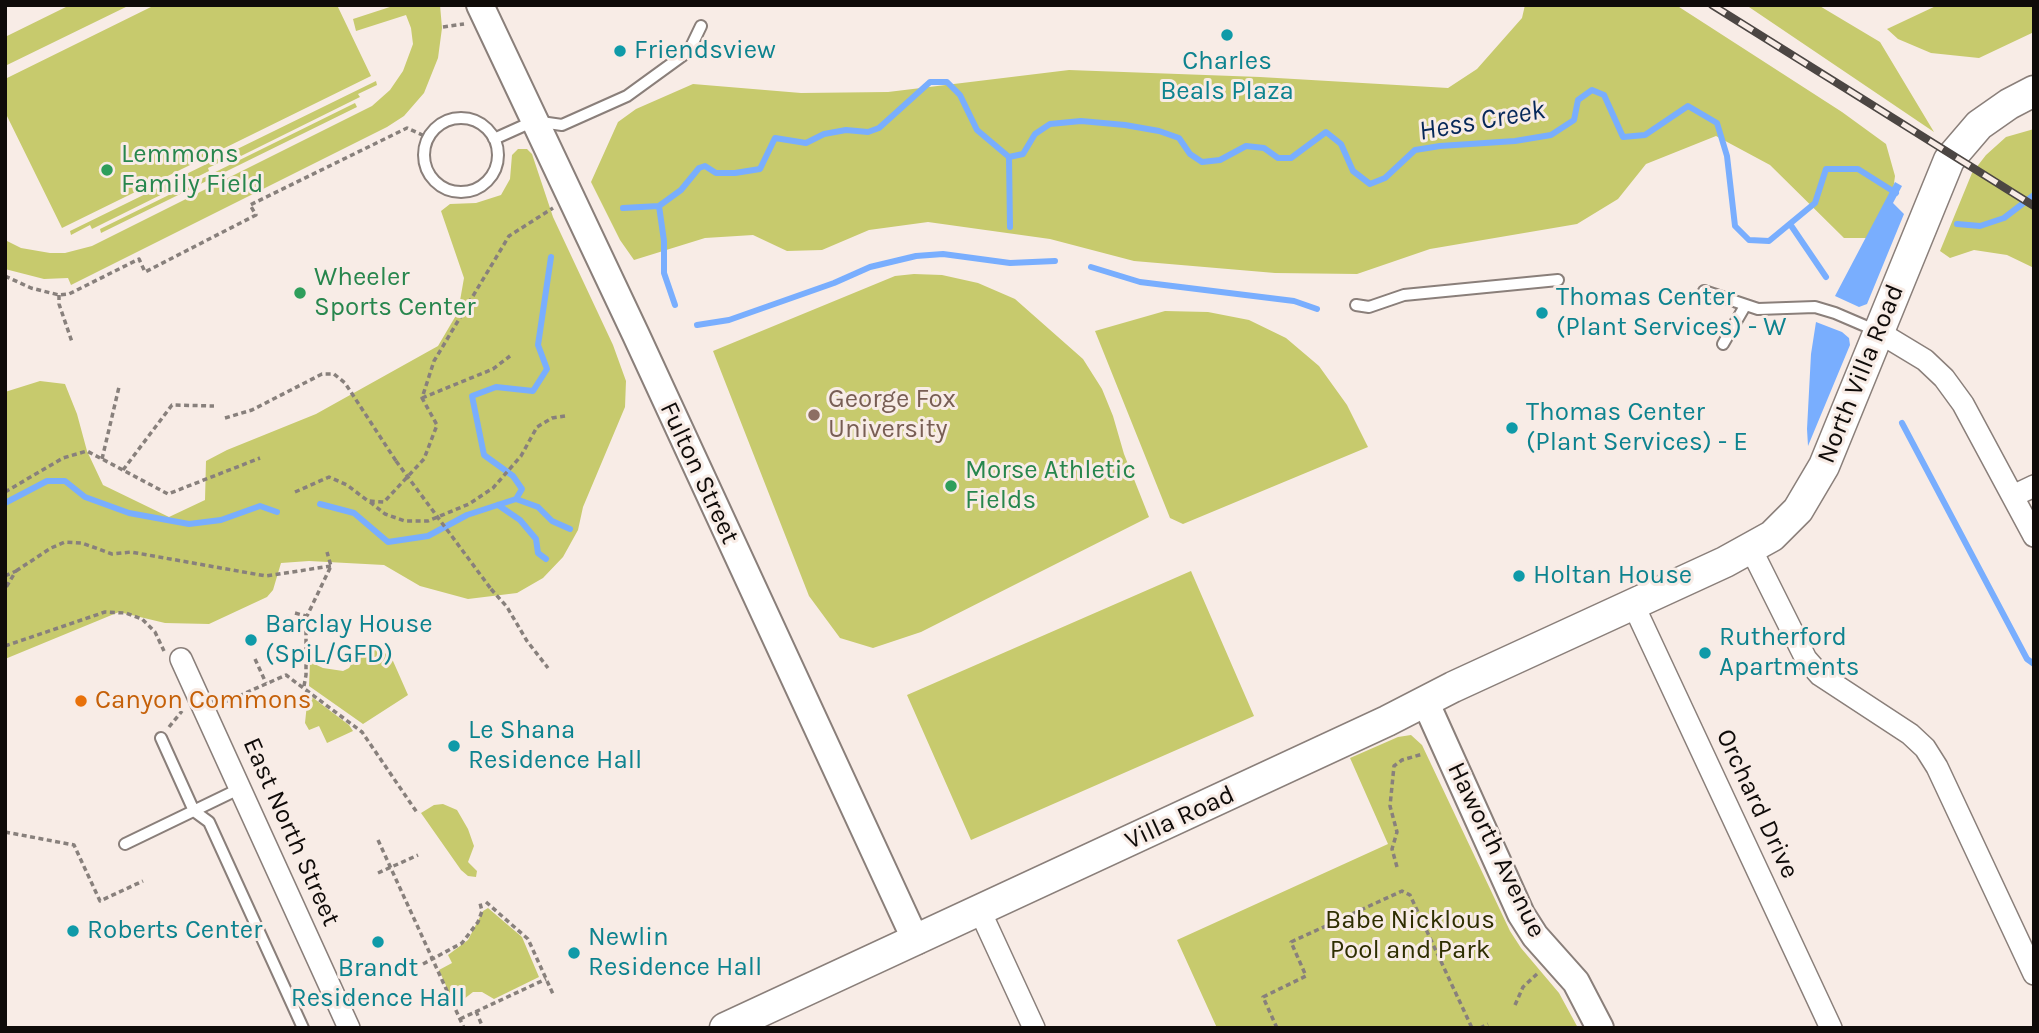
<!DOCTYPE html>
<html>
<head>
<meta charset="utf-8">
<style>
	body { margin:0 }
	#map { position:relative; width:2039px; height:1033px; overflow:hidden; background:#f8ece6; font-family:Karla,sans-serif }
	canvas { display:block }
	.frame { position:absolute; inset:0; border:7px solid #0f0b09; pointer-events:none }
</style>
</head>
<body>
<div id="map">
<canvas width="2039" height="1033"></canvas>
<div class="frame"></div>
</div>
<script>
const ctx = document.querySelector('canvas').getContext('2d');
ctx.lineJoin = 'round';
function fill(path, color) { ctx.fillStyle = color; ctx.fill(path, 'evenodd'); }
const toPath = rows => new Path2D(rows.map(r => 'M' + r).join(''));
function stroke(path, color, width, dash) { ctx.strokeStyle = color; ctx.lineWidth = width; ctx.lineCap = dash ? 'butt' : 'round'; ctx.setLineDash(dash || []); ctx.stroke(path); }
function label(font, color, halo, rows, align = 'center') {
  ctx.font = font + ' Karla,sans-serif'; ctx.lineWidth = 6; ctx.setLineDash([]); ctx.textBaseline = 'middle'; ctx.strokeStyle = halo; ctx.fillStyle = color; for (const [text, x, y, turn = 0] of rows) {
    ctx.save(); ctx.translate(x, y); ctx.rotate((+turn || 0) * Math.PI / 180); ctx.textAlign = isNaN(turn) ? turn : align; if (halo) ctx.strokeText(text, 0, 0); ctx.fillText(text, 0, 0); ctx.restore();
  }
}
const green = toPath([
	[70,5,130,5,5,66,5,37],
	[155,5,337,5,371,76,62,228,5,112,5,79],
	[396,5,440,5,442,28,438,58,424,93,404,116,387,127,71,285,68,278,44,279,5,269,5,240,21,248,50,253,65,253,92,246,372,106,390,90,403,71,413,44,411,28,406,15,356,31,353,19],
	[1525,5,1676,5,1842,112,1886,144,1895,176,1893,191,1867,238,1844,238,1770,165,1716,136,1646,164,1618,199,1577,224,1430,249,1357,274,1275,273,1134,261,1050,239,928,222,869,230,822,250,787,251,753,235,705,238,634,260,620,240,591,182,618,122,636,109,693,84,801,93,888,92,1069,70,1260,77,1448,88,1477,69,1522,18],
	[1746,5,1818,5,1880,42,1934,132],
	[1938,5,2034,5,2034,32,1979,58,1931,53,1898,39,1887,29],
	[376,81,377,85,358,94,360,97,241,156,239,153,208,168,209,171,92,229,90,225,71,235,70,231],
	[355,103,357,107,101,233,100,229],
	[2034,129,2034,268,2007,255,1974,250,1950,258,1940,251,1972,173,1986,155,2006,137],
	[518,149,527,149,532,154,553,217,613,345,626,381,625,407,583,507,578,530,563,557,543,578,517,593,468,599,420,586,384,565,309,561,281,563,273,590,267,597,209,624,165,623,119,612,5,659,5,392,40,381,65,384,77,414,87,451,103,485,169,517,205,500,206,461,227,450,316,414,438,346,458,312,464,278,441,211,450,204,476,203,501,195,510,179,512,155],
	[914,274,942,275,978,283,1015,299,1083,359,1102,389,1113,416,1124,454,1149,517,921,632,873,648,840,638,809,596,713,351,895,276],
	[1165,311,1208,312,1249,320,1286,338,1319,366,1347,405,1368,447,1183,524,1170,518,1095,331],
	[1191,571,1254,716,971,840,907,695],
	[376,650,385,653,393,661,408,695,363,724,309,686,310,662,323,668,343,671,349,668,357,655],
	[308,694,349,725,353,731,327,743,319,726,309,730,305,723],
	[1411,735,1422,745,1510,931,1521,948,1559,993,1578,1028,1217,1028,1177,940,1388,844,1350,758,1398,737],
	[443,804,457,810,468,829,474,846,468,862,477,871,476,877,468,876,461,870,421,813,434,805],
	[488,908,522,937,539,977,494,999,482,992,473,992,455,1006,439,970,452,963,448,955,468,940,483,911]
]);
const water = toPath([
	[1895,182,1902,186,1893,203,1904,214,1867,304,1859,307,1835,296],
	[1816,322,1842,332,1849,338,1850,345,1808,446,1807,429,1811,354]
]);
const stream = toPath([
	[1009,157,1010,227],
	[659,206,664,241,664,273,675,305],
	[623,208,659,206,681,190,699,168,705,166,716,173,735,173,760,169,775,138,806,143,824,134,846,130,868,132,879,128,930,82,947,82,960,95,977,130,1009,157,1023,154,1035,134,1050,124,1081,121,1125,125,1159,131,1179,138,1190,154,1202,162,1220,160,1246,146,1264,148,1278,158,1291,158,1326,132,1341,144,1353,171,1370,184,1385,178,1415,150,1440,146,1515,141,1551,135,1574,120,1578,100,1592,90,1604,95,1623,137,1645,135,1688,106,1717,123,1727,156,1735,226,1749,240,1769,241,1815,203,1826,169,1858,169,1896,193],
	[1790,224,1826,277],
	[1957,224,1980,226,2004,218,2034,195],
	[1091,267,1140,282,1294,301,1317,309],
	[697,325,729,320,834,283,870,267,916,256,943,254,1010,263,1055,261],
	[1902,423,2027,659,2034,664],
	[516,499,538,507,552,521,570,529],
	[5,503,47,481,65,481,85,497,129,513,189,524,221,520,260,506,277,512],
	[320,504,354,513,388,542,428,536,467,515,516,499,522,489,513,476,484,455,472,396,496,387,533,391,547,369,538,345,551,257],
	[498,505,520,520,536,539,538,553,546,559]
]);
const path = toPath([
	[443,27,464,24],
	[5,276,31,288,59,295,69,294,139,259,145,272,256,215,250,205,407,128,429,138],
	[59,295,59,304,72,342],
	[422,398,493,369,510,356],
	[225,418,252,410,322,374,334,374,345,383,396,461],
	[102,459,119,387],
	[123,470,172,405,214,406],
	[5,492,63,458,87,451,168,494,260,458],
	[295,492,329,477,347,485,368,501,384,502,424,459,437,425,422,398,434,361,509,236,553,208],
	[370,502,385,514,405,521,428,521,469,504,493,488,521,456,537,427,552,418,565,416],
	[16,571,51,548,65,542,82,543,112,554,131,552,266,576,331,566],
	[5,576,16,571,5,589],
	[491,589,507,607,527,641,548,668],
	[295,613,306,616],
	[5,646,105,612,126,613,142,619,155,632,164,651],
	[255,659,266,683],
	[304,686,306,675,306,618,331,566,327,552],
	[223,703,286,675,362,732,418,814],
	[169,727,182,711],
	[5,832,74,845,100,901,143,881],
	[378,840,464,1028],
	[1397,867,1392,849,1397,832,1390,806,1394,766,1402,760,1423,754],
	[378,873,418,855],
	[486,902,528,939,553,994],
	[423,964,462,943,478,922,482,911,480,903],
	[1515,1005,1523,987,1537,974],
	[476,1011,483,1028],
	[460,1019,546,979],
	[1277,1028,1263,997,1306,976,1291,942,1402,891,1410,895,1472,1028],
	[1480,1028,1488,1024]
]);
const service = toPath([
	'424 155a37 37 0 1 1 74 0a37 37 0 1 1-74 0Z',
	[494,139,534,121,562,125,627,96,689,51,701,26],
	[1704,291,1758,309,1815,307,1835,313,1877,331],
	[1356,305,1369,307,1404,295,1558,280],
	[1723,344,1745,306],
	[161,738,194,811,209,822,303,1028],
	[125,844,241,788]
]);
const minor = toPath([
	[1877,331,1925,360,1944,378,1963,404,2034,536],
	[2013,496,2034,486],
	[1751,549,1806,659,1820,675,1910,734,1925,748,1937,767,2034,974],
	[1633,604,1831,1028],
	[181,659,349,1028],
	[980,911,1034,1028]
]);
const tertiary = toPath([
	[480,5,636,335,916,941],
	[1425,701,1521,914,1535,936,1576,982,1600,1028]
]);
const secondary = toPath([
	[725,1028,1387,721,1453,687,1725,562,1772,536,1798,510,1824,466,1949,160,1979,125,2009,104,2034,91]
]);
const rail = toPath([
	[1712,5,2034,206]
]);
const pathBridge = toPath([
	[396,461,491,589]
]);
const markers = [
	[1227,35,7,"#0f9aa8"],
	[620,51,7,"#0f9aa8"],
	[107,170,7,"#2e9e5b"],
	[300,293,7,"#2e9e5b"],
	[1542,313,7,"#0f9aa8"],
	[814,415,7,"#8d6e63"],
	[1512,428,7,"#0f9aa8"],
	[951,486,7,"#2e9e5b"],
	[1519,576,7,"#0f9aa8"],
	[251,640,7,"#0f9aa8"],
	[1705,653,7,"#0f9aa8"],
	[81,701,7,"#e8710a"],
	[454,746,7,"#0f9aa8"],
	[73,931,7,"#0f9aa8"],
	[378,942,7,"#0f9aa8"],
	[574,953,7,"#0f9aa8"]
];
const cultureNames = [
	["Friendsview",634,51],
	["Charles",1227,62,"center"],
	["Beals Plaza",1227,92,"center"],
	["Thomas Center",1556,298],
	["(Plant Services) - W",1556,328],
	["Thomas Center",1526,413],
	["(Plant Services) - E",1526,443],
	["Holtan House",1533,576],
	["Barclay House",265,625],
	["(SpiL/GFD)",265,655],
	["Rutherford",1719,638],
	["Apartments",1719,668],
	["Le Shana",468,731],
	["Residence Hall",468,761],
	["Roberts Center",87,931],
	["Newlin",588,938],
	["Residence Hall",588,968],
	["Brandt",378,969,"center"],
	["Residence Hall",378,999,"center"]
];
const leisureNames = [
	["Lemmons",121,155],
	["Family Field",121,185],
	["Wheeler",314,278],
	["Sports Center",314,308],
	["Morse Athletic",965,471],
	["Fields",965,501]
];
const streetNames = [
	["North Villa Road",1861,374,-68],
	["Fulton Street",699,473,65],
	["Orchard Drive",1757,804,65],
	["Villa Road",1180,818,-25],
	["East North Street",291,832,66],
	["Haworth Avenue",1496,850,64]
];
const educationNames = [
	["George Fox",828,400],
	["University",828,430]
];
const foodNames = [
	["Canyon Commons",95,701]
];
const parkNames = [
	["Babe Nicklous",1410,921],
	["Pool and Park",1410,951]
];
const waterNames = [
	["Hess Creek",1482,121,-10]
];
fill(green, '#c7ca6d');
fill(water, '#79aefe');
stroke(stream, '#79aefe', 6);
stroke(service, '#8a7f7a', 14);
stroke(minor, '#8a7f7a', 24);
stroke(tertiary, '#8a7f7a', 30);
stroke(secondary, '#8a7f7a', 33);
stroke(path, '#88807c', 3.5, [5, 3.5]);
stroke(service, '#fff', 10);
stroke(minor, '#fff', 21);
stroke(tertiary, '#fff', 26);
stroke(secondary, '#fff', 30);
stroke(rail, '#4c4643', 8);
stroke(rail, '#f8ece6', 5, [16]);
stroke(pathBridge, '#88807c', 3.5, [5, 3.5]);
for (const [x, y, r, color] of markers) { const dot = new Path2D(); dot.arc(x, y, r, 0, 2 * Math.PI); ctx.fillStyle = color; ctx.fill(dot); stroke(dot, '#f8ece6', 2.5); }
label('26px', '#0d838f', '#f8ece6', cultureNames, 'left');
label('26px', '#27864d', '#f8ece6', leisureNames, 'left');
label('26px', '#0f0b09', '#f8ece6', streetNames);
label('26px', '#785e54', '#f8ece6', educationNames, 'left');
label('26px', '#c56008', '#f8ece6', foodNames, 'left');
label('26px', '#2e2e00', '#f8ece6', parkNames);
label('italic 28px', '#062859', '#f8ece6', waterNames);
</script>
</body>
</html>
